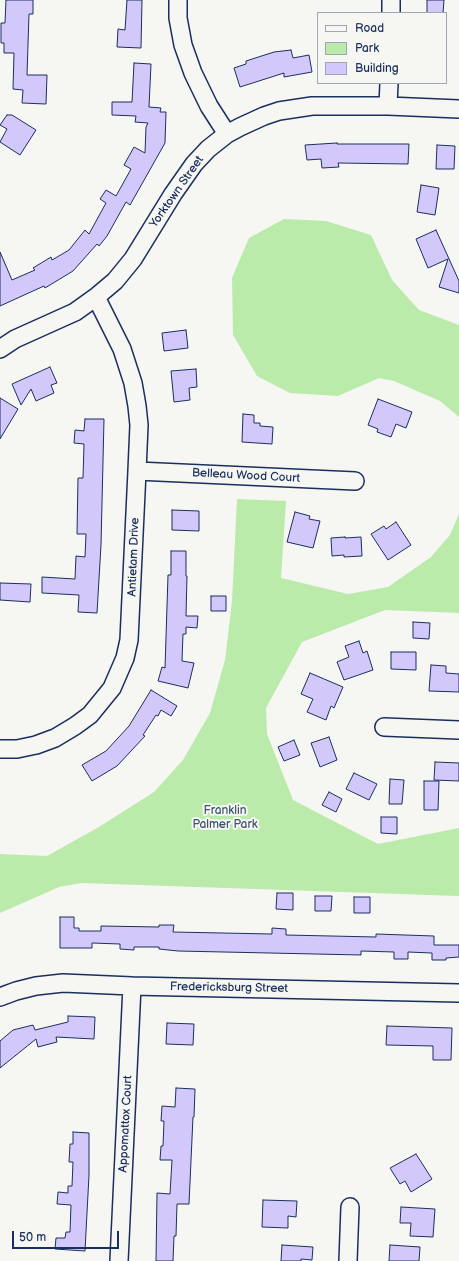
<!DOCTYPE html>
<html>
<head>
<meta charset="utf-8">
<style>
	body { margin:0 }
	#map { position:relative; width:459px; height:1261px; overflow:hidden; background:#f6f6f2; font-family:"Balsamiq Sans",sans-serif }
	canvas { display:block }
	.legend { position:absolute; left:317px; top:12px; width:130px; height:72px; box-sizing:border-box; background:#f6f6f2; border:1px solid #9ea6b7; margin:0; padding:5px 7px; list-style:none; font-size:12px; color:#1b2f5e }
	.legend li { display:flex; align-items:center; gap:8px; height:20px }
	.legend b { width:20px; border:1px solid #9ea6b7 }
	.scale { position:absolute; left:12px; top:1231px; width:107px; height:18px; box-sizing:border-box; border:2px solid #1b2f5e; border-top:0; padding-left:5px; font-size:12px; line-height:14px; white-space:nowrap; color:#1b2f5e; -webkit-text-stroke:3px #f6f6f2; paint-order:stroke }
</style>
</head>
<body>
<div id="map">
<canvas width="459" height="1261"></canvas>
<ul class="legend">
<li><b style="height:5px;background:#f6f6f2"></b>Road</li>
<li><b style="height:11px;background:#baebaa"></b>Park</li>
<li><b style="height:11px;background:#d3c8fa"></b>Building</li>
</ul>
<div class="scale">50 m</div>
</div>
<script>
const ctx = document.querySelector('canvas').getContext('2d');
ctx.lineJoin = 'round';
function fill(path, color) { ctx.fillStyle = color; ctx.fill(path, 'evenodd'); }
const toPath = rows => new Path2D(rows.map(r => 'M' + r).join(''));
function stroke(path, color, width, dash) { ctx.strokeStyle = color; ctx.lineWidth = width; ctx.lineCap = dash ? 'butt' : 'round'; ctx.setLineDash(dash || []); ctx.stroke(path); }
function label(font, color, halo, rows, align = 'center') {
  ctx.font = font + ' "Balsamiq Sans",sans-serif'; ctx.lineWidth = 4; ctx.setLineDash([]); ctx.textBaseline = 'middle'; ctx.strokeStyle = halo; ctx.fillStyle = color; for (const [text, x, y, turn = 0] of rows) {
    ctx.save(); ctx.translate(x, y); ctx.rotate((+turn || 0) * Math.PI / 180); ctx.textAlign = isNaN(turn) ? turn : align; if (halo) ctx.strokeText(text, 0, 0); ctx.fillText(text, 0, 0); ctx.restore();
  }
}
const green = toPath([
	[284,219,326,221,371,235,392,280,419,310,459,325,459,417,440,401,394,381,379,378,338,396,290,393,257,376,233,335,232,278,249,238],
	[237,499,286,501,281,578,348,594,388,587,431,557,450,535,459,514,459,613,385,610,302,642,266,708,267,734,293,800,378,844,459,828,459,896,81,883,59,887,0,913,0,854,47,856,99,827,154,792,183,760,210,713,225,660,232,601]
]);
const building = toPath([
	[6,0,33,0,33,14,29,14,27,75,47,75,46,104,22,103,23,90,13,89,14,53,4,53,4,43,1,43,1,23,5,23,6,0],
	[127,0,142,0,141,48,117,47,118,29,125,30,127,0],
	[427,0,444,0,443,13,427,13,427,0],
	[291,50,293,58,309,55,312,72,284,77,284,73,240,87,234,68,246,64,246,61,274,52,291,50],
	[134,63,151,64,149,107,161,108,160,112,166,112,165,143,130,205,126,202,107,236,99,246,97,244,73,271,45,288,44,286,0,306,0,252,12,280,35,270,33,268,51,257,52,260,69,250,85,230,89,234,106,203,100,199,106,190,116,196,131,169,124,165,134,147,145,153,146,127,148,123,135,122,136,116,112,115,112,102,132,102,134,63],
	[7,115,12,115,36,130,20,155,0,142,7,129,0,125,7,115],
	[337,143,337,144,409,144,408,164,338,163,339,167,322,168,321,159,307,160,305,145,337,143],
	[437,145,455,146,454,169,436,169,437,145],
	[421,185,439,188,435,215,417,212,421,185],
	[436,230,459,281,459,293,439,287,448,259,428,268,416,239,436,230],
	[186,330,188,348,164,351,162,333,186,330],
	[50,367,57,383,51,385,54,393,36,401,31,389,21,405,12,384,50,367],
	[196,369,197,387,189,388,190,400,174,402,171,371,196,369],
	[0,398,18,409,0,439,0,398],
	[378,399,412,412,406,428,396,424,391,437,377,432,378,429,368,425,378,399],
	[243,414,254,415,254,423,260,423,260,426,273,427,272,444,242,442,243,414],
	[85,419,104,419,101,545,97,613,78,612,79,595,42,593,42,577,75,579,76,556,85,557,86,534,77,534,78,478,83,478,84,444,74,443,75,430,84,431,85,419],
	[172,510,199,511,199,531,172,530,172,510],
	[295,512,310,516,309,519,320,521,313,548,287,542,295,512],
	[396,522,411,545,388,560,371,534,384,526,386,529,396,522],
	[345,537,345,538,361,537,362,556,344,557,344,555,332,556,331,538,345,537],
	[171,551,186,551,186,576,187,576,186,616,198,616,197,628,186,627,186,634,183,634,182,661,194,663,188,688,158,681,162,667,165,668,168,575,171,575,171,551],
	[0,583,31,584,30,602,0,600,0,583],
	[211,596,226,596,226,611,211,611,211,596],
	[413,622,430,623,429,639,413,638,413,622],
	[359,641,363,653,367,651,373,670,344,680,337,662,349,657,345,646,359,641],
	[391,652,416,652,416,670,391,669,391,652],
	[431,665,446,666,446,673,459,674,459,692,429,691,431,665],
	[310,673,343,687,334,708,331,706,326,720,307,712,313,699,301,694,310,673],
	[151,690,177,706,171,716,161,710,158,716,156,715,143,735,145,736,117,766,92,781,82,765,106,751,129,726,151,690],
	[329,737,337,760,320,767,311,743,329,737],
	[294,740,300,755,284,761,278,747,294,740],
	[435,762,459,763,459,781,434,780,435,762],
	[354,773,377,784,369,800,346,789,354,773],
	[390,779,404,780,402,804,389,804,390,779],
	[424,781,439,781,438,810,424,810,424,781],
	[329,792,342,799,336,812,322,805,329,792],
	[381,817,397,817,397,834,381,833,381,817],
	[277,893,293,893,293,910,276,909,277,893],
	[315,896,332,896,331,911,315,911,315,896],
	[354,897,370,897,370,913,354,913,354,897],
	[60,917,74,917,74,928,79,928,79,931,101,931,101,926,159,927,159,925,174,925,173,932,272,934,272,928,286,929,286,935,376,937,376,934,434,936,434,945,459,945,459,957,446,958,446,960,432,960,432,953,408,952,408,959,394,959,394,952,361,951,361,955,178,951,159,949,159,947,134,947,134,950,120,949,120,944,92,943,92,948,60,948,60,917],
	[68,1016,95,1017,94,1039,56,1037,57,1042,38,1047,36,1039,0,1068,0,1041,13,1030,33,1025,35,1030,68,1022,68,1016],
	[167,1023,194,1024,193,1045,166,1044,167,1023],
	[387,1026,452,1028,451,1060,433,1060,433,1046,386,1045,387,1026],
	[176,1088,195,1089,194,1117,193,1117,189,1204,177,1204,176,1236,174,1236,173,1261,156,1261,157,1193,170,1194,172,1160,160,1160,161,1146,163,1146,164,1121,161,1121,162,1106,175,1107,176,1088],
	[73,1132,89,1133,89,1175,85,1251,55,1249,56,1238,65,1238,66,1232,70,1232,71,1205,57,1204,58,1192,68,1193,68,1186,72,1186,73,1162,69,1162,70,1144,73,1144,73,1132],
	[416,1154,432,1179,411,1192,405,1181,400,1184,390,1168,416,1154],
	[263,1200,297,1201,296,1217,288,1216,288,1228,262,1227,263,1200],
	[401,1207,435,1209,433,1237,410,1236,411,1223,400,1223,401,1207],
	[282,1245,313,1247,312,1260,301,1259,301,1261,281,1261,282,1245],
	[390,1245,420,1247,419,1261,389,1261,390,1245]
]);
const minor = toPath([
	[178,0,178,18,183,45,193,73,209,106,227,134],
	[391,13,391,0],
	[388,106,389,83],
	[0,349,15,339,75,312,96,297,115,281,133,259,173,194,194,164,208,149,227,134,240,127,264,116,279,111,312,106,388,106,459,109],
	[137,471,355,481],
	[384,727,459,730],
	[0,749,17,749,36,745,55,738,75,726,90,715,112,688,125,658,129,640,137,471,139,425,137,406,133,383,122,349,96,297],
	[0,997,16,991,36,986,63,983,132,986,459,993],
	[119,1261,132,986],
	[348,1261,350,1207]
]);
const streetNames = [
	["Yorktown Street",177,192,-55],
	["Belleau Wood Court",246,476,3],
	["Antietam Drive",134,557,-88],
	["Fredericksburg Street",229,988,1],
	["Appomattox Court",126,1124,-87]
];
const parkNames = [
	["Franklin",225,811],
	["Palmer Park",225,825]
];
fill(green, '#baebaa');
fill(building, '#d3c8fa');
stroke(building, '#1b2f5e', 1);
stroke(minor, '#1b2f5e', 20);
stroke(minor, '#f6f6f2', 17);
label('12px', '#1b2f5e', '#f6f6f2', streetNames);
label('12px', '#3b556d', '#f6f6f2', parkNames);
</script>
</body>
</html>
